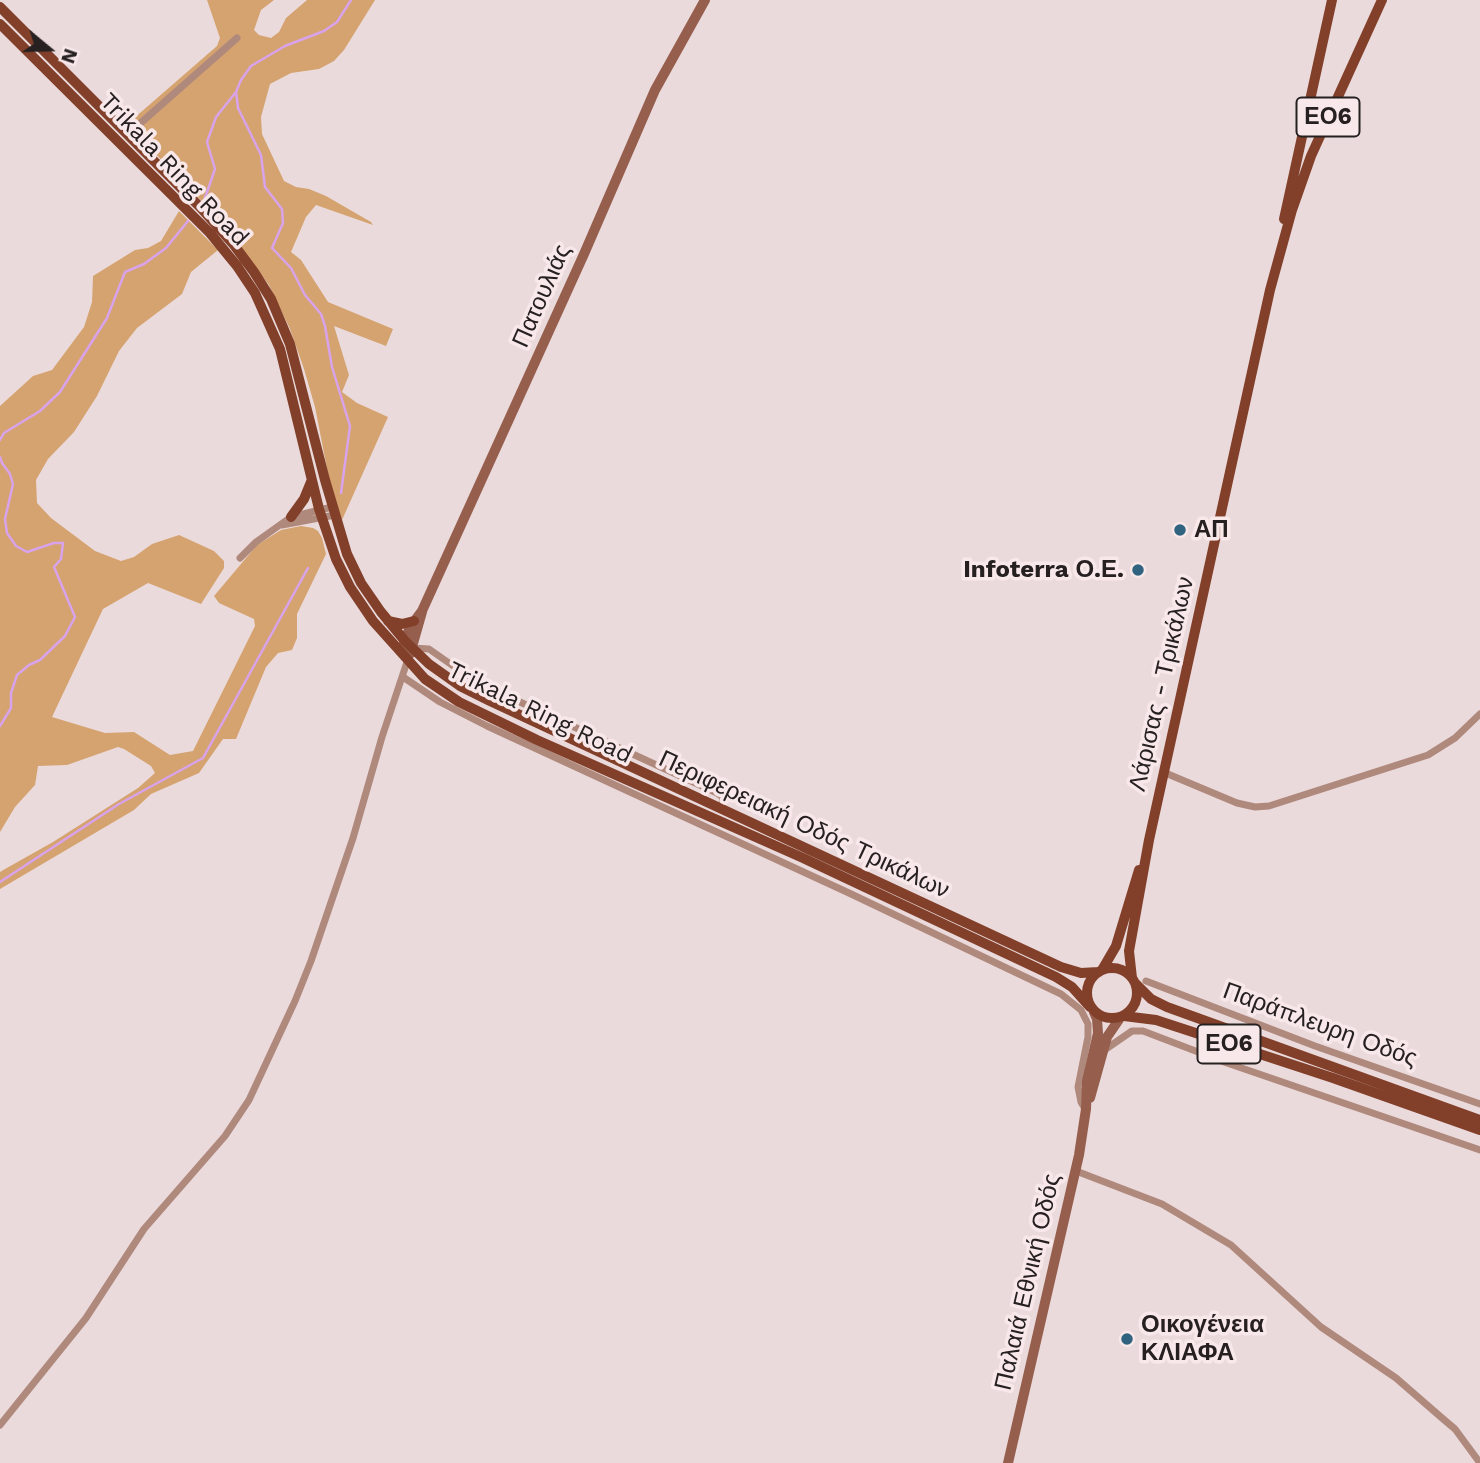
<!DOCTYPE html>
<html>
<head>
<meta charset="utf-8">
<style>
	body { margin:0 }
	#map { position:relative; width:1480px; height:1463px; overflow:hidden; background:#ebdadc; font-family:"Work Sans",sans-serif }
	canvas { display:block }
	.north { position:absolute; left:14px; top:14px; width:70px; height:70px; -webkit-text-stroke:5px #f8e8e9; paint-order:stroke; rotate:109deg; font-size:19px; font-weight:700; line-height:28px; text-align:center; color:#262021 }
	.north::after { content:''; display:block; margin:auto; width:24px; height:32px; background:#262021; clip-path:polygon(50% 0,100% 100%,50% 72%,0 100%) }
</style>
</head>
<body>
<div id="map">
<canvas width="1480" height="1463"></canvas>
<div class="north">N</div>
</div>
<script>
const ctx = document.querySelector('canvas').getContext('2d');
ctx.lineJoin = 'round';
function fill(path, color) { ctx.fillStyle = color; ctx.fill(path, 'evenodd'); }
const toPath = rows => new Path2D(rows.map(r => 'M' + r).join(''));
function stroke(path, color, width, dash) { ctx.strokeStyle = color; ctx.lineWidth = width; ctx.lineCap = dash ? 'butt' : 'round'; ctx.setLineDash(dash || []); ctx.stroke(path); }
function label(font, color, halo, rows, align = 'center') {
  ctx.font = font + ' "Work Sans",sans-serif'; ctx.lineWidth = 7; ctx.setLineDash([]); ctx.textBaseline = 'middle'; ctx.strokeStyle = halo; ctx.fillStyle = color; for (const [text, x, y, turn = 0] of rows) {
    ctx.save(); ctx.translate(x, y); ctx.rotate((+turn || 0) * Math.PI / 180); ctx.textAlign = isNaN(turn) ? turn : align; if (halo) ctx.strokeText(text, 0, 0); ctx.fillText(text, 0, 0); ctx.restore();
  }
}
const green = toPath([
	[207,0,274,0,261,10,254,30,259,35,271,38,279,32,286,18,307,0,375,0,344,50,334,61,319,69,291,73,270,84,261,117,262,134,284,181,296,187,309,189,326,196,371,222,373,225,316,205,306,217,291,252,301,260,328,302,393,329,386,346,334,326,349,375,342,392,357,403,388,417,342,520,332,494,315,407,304,369,290,329,269,285,224,224,137,135,133,119,217,46,220,38],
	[179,211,218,250,191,272,182,294,137,328,119,351,97,396,74,432,48,459,36,480,37,503,51,518,95,551,121,561,134,557,152,544,179,535,214,551,224,561,224,568,201,604,148,583,103,609,52,717,105,733,134,732,170,755,193,751,255,626,254,619,219,603,214,596,257,545,281,530,301,526,313,528,318,531,322,538,326,554,297,614,297,638,292,650,278,653,266,667,236,739,223,739,199,773,151,794,134,810,0,889,0,872,5,869,53,842,138,788,155,773,151,766,124,749,118,747,67,765,38,766,35,785,15,807,0,832,0,406,33,376,52,370,84,327,92,302,93,276,135,250,148,248,161,241]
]);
const stream = toPath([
	[204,201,215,169,207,142,216,117,236,92],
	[0,440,4,433,40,411,60,392,107,318,125,272,144,264,166,248,188,221],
	[0,457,2,463,10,474,13,484,5,519,7,533,16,546,27,552,54,543,63,543,61,559,54,567,75,617,65,636,40,660,29,665,17,675,11,693,11,708,0,726],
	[341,493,350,426,332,367,325,326,321,314,305,295,291,268,272,248,283,223,282,209,265,187,261,155,238,108,236,92,241,80,251,66,285,46,324,31,337,22,351,0],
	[0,882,119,804,203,758,308,568]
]);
const street = toPath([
	[127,135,237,38],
	[282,525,335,515],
	[240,558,256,542,291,517,332,507],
	[413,648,429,649,459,670,494,690,717,793,723,797,721,810],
	[403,677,440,702,487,726,849,893,1061,994,1081,1010,1088,1024,1088,1037,1078,1087,1081,1102,1085,1109],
	[1163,772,1237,803,1255,807,1269,806,1428,755,1455,738,1480,714],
	[1146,981,1315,1046,1480,1104],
	[1103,1051,1132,1031,1143,1031,1227,1063,1480,1150],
	[1076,1171,1162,1204,1231,1245,1321,1327,1396,1378,1442,1418,1455,1429,1480,1463],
	[0,1425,86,1318,144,1229,225,1136,249,1100,295,1001,311,961,353,838,382,737,407,662]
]);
const secondary = toPath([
	[403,646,410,627,422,611,584,254,655,90,705,0],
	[410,654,422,612],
	[1090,1098,1107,1037,1120,1018],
	[1008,1463,1079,1155,1086,1109,1087,1081,1098,1033,1097,1019,1094,1012]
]);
const primary = toPath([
	[0,7,201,208,234,245,254,272,271,299,290,344,325,480,347,554,361,583,381,612,405,641,429,664,460,686,490,701,1061,967,1081,973,1099,972],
	[0,24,210,233,237,266,255,293,280,349,319,509,336,559,350,587,373,621,425,679,459,702,537,740,803,858,1056,977,1072,987,1090,1007],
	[1284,219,1332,0],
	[291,517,304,499,311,482],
	[388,621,402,624,414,621],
	'1087 993a25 25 0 1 1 50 0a25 25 0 1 1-50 0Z',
	[1102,970,1116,946,1139,870],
	[1132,978,1129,951,1149,840,1270,290,1292,210,1311,156,1382,0],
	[1135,983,1151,999,1167,1007,1480,1120],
	[1124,1016,1156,1020,1333,1078,1480,1130]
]);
const markers = [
	[1180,530,7,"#2f637f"],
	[1138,570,7,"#2f637f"],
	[1127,1339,7,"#2f637f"]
];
const shields = [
	[1328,117,63],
	[1229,1044,63]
];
const shieldNames = [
	["ΕΟ6",1328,117],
	["ΕΟ6",1229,1044]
];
const streetNames = [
	["Trikala Ring Road",174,170,46],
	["Πατουλιάς",542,296,-66],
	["Λάρισας - Τρικάλων",1162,684,-77],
	["Trikala Ring Road",540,713,26],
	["Περιφερειακή Οδός Τρικάλων",804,825,25],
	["Παράπλευρη Οδός",1320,1025,20],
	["Παλαιά Εθνική Οδός",1028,1282,-77]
];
const poiNames = [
	["ΑΠ",1194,530],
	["Infoterra Ο.Ε.",1124,570,"right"],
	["Οικογένεια",1141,1325],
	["ΚΛΙΑΦΑ",1141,1353]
];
fill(green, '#d5a36f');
stroke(stream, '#d8a3eb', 2.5);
stroke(street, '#b0897d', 7);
stroke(secondary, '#965f4d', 10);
stroke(primary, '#82402a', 10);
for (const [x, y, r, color] of markers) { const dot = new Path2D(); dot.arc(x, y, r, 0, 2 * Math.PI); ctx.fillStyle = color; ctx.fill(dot); stroke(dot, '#f8e8e9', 2.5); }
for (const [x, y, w] of shields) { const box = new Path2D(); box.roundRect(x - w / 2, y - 19.5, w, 39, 5); ctx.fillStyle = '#f8e8e9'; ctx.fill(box); stroke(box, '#262021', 2); }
label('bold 23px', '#262021', null, shieldNames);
label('24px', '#262021', '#f8e8e9', streetNames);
label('bold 24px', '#262021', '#f8e8e9', poiNames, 'left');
</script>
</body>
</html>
